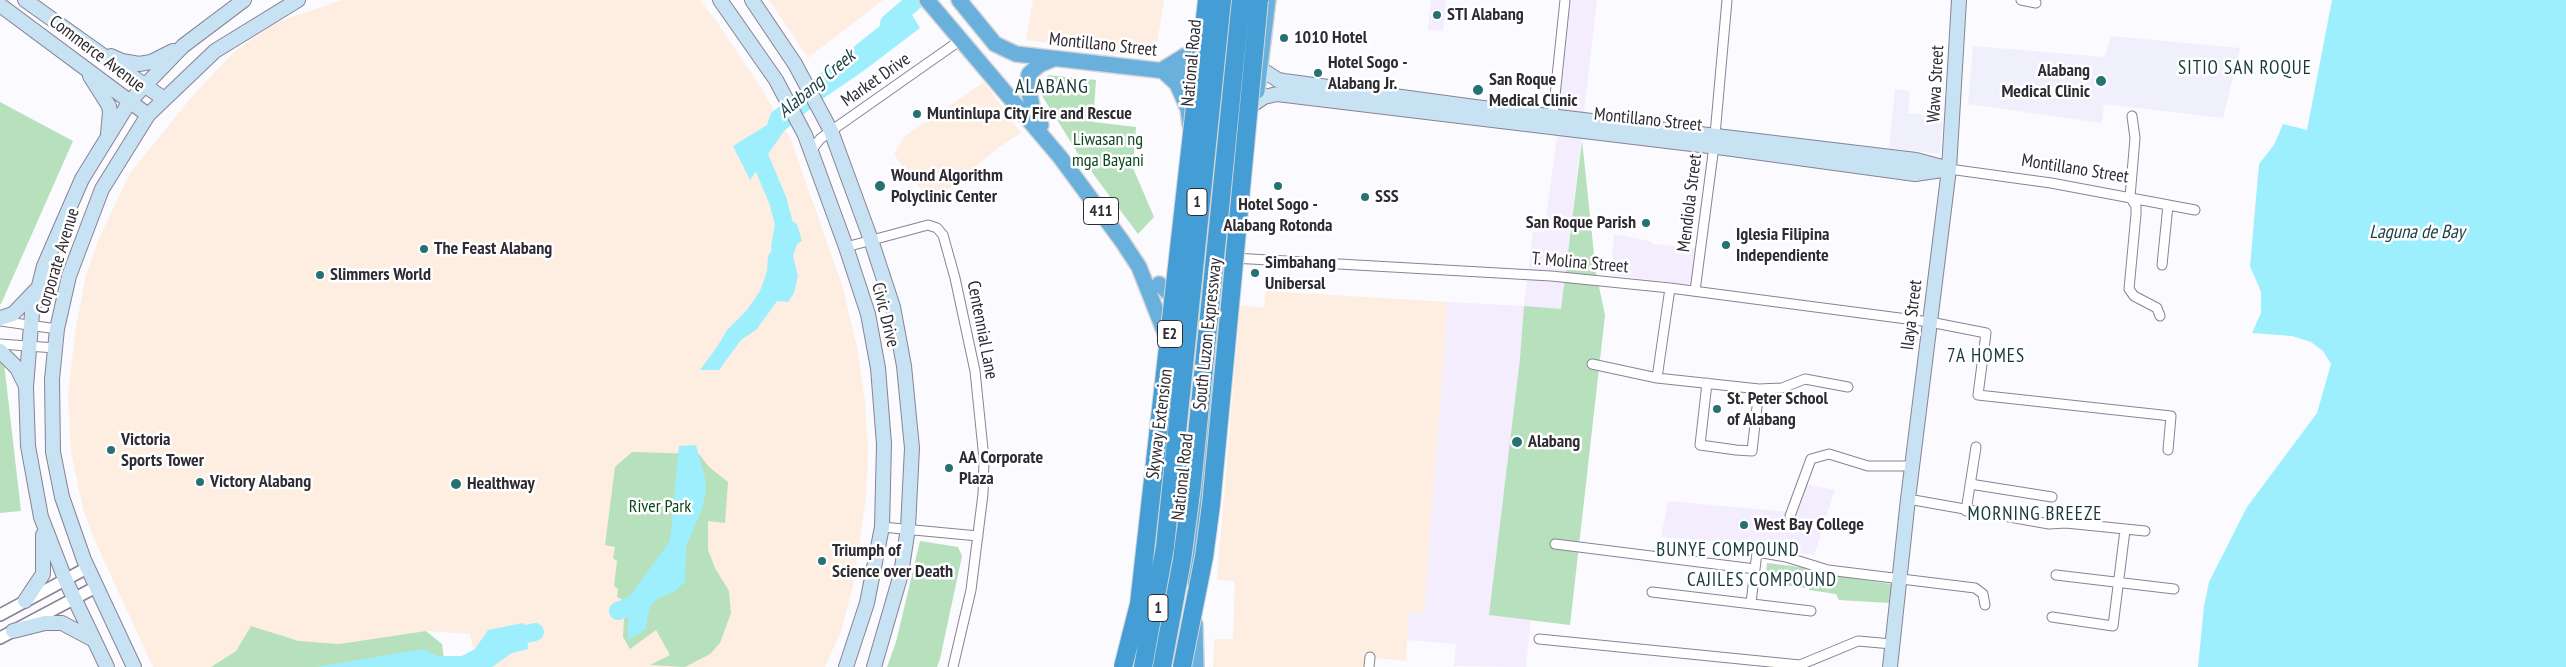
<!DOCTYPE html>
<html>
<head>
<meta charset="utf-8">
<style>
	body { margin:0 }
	canvas { display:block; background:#fbfafe }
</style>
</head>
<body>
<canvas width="2566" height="667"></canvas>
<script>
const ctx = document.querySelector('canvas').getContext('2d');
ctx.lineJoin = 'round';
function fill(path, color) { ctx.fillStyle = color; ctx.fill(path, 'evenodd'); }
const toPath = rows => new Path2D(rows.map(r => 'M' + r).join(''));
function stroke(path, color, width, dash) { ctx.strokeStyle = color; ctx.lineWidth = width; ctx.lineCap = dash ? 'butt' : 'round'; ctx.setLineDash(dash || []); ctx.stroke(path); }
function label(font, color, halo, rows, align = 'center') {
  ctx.font = font + ' "PT Sans Narrow",sans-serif'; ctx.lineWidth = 5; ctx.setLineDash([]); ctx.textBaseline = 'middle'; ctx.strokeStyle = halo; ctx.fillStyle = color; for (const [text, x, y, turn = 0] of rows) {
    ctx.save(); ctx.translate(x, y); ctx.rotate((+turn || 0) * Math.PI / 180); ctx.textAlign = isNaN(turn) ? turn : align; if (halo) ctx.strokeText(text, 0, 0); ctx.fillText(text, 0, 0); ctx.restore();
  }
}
const commercial = toPath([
	[342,0,700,0,717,22,762,89,791,140,842,285,857,347,865,402,868,449,866,498,853,586,841,631,825,667,477,667,470,634,426,631,339,644,299,641,251,626,236,651,211,667,153,667,95,541,83,509,71,452,68,395,75,333,86,275,100,236,130,173,196,92,235,51,275,23],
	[769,0,883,0,808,58],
	[1033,0,1164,0,1155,55,1026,40],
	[984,82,1021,133,999,147,932,203,894,155,904,137],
	[1266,291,1448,302,1424,614,1409,613,1406,661,1366,657,1364,667,1213,667,1214,639,1233,639,1235,581,1217,580,1240,305,1264,308]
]);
const built = toPath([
	[1431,0,1446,0,1443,31,1428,30],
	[1560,0,1597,0,1564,286,1526,667,1454,666,1456,644,1407,640,1409,613,1424,613,1448,302,1524,306,1533,232,1544,232,1557,137,1551,107],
	[1614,234,1650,241,1653,244,1695,248,1692,285,1611,275],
	[1799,483,1835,490,1814,555,1749,546,1748,544,1661,537,1668,501,1789,512]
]);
const medical = toPath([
	[2111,36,2240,48,2223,118,2104,104,2102,123,1968,104,1973,46,2105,57],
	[1895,89,1910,91,1908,113,1943,117,1940,154,1889,148]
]);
const green = toPath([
	[1048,75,1096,80,1093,122,1136,127,1133,168,1154,217,1138,234,1079,155,1039,91],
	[0,102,73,141,1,304,0,304],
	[1582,140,1596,273,1605,315,1570,625,1489,615,1520,359,1524,306,1561,309],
	[0,363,4,363,21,511,0,513],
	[632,452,699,454,709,467,728,482,725,523,708,521,708,550,715,568,729,591,731,613,720,643,710,654,685,667,650,665,670,655,656,630,630,649,623,637,625,601,617,597,618,589,614,586,617,561,613,558,615,547,605,545,615,467],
	[920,541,958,547,962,556,940,659,937,667,887,667,896,642],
	[1767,563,1808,568,1805,588,1765,582],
	[1812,572,1891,584,1889,603,1839,600,1836,594,1809,590],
	[251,626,299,641,339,644,426,631,442,644,445,667,211,667,236,651]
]);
const water = toPath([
	[2332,0,2566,0,2566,667,2198,667,2204,606,2209,582,2247,507,2317,413,2331,364,2323,351,2311,342,2292,336,2252,333,2261,313,2261,292,2250,266,2259,164,2274,145,2283,124,2307,130],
	[906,5,920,28,862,72,821,100,784,131,750,180,733,146,767,125,771,113],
	[789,219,797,224,802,241,797,244,793,256,798,276,794,293,788,302,777,301,757,329,741,340,719,370,700,370,717,347,727,330,747,310,760,291,767,271,768,256,776,244,778,228],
	[696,445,705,478,706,492,702,509,686,547,685,582,674,592,658,598,652,604,648,612,646,629,628,640,629,597,670,541,679,446],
	[523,623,526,626,528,649,512,653,492,667,317,667,424,649,437,656,462,656,475,649,488,630]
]);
const river = toPath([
	[889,23,916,0],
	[761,144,757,151,778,201,784,224,780,247],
	[618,611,639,603,646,593],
	[504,639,535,632]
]);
const minor = toPath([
	[2021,0,2036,3],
	[1553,115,1565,0],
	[2132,116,2135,138,2130,197,2136,206,2136,214,2129,289,2134,296,2157,308,2160,316],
	[811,151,820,139,831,131,962,39],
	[1949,169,2051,183,2195,210],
	[846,247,928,225,937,228,943,235,955,278,975,371,984,459,983,494,971,590,953,667],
	[1233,258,1551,276,1670,288,1930,322,1986,333,1978,395,2171,416,2168,450],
	[2162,265,2168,205],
	[1695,291,1714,146,1727,0],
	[0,321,57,329],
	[0,344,55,348],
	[1592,364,1657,378,1759,389,1782,388,1805,379,1848,387],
	[1657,378,1670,288],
	[1707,383,1700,445,1736,450,1752,451,1759,389],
	[1970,484,2052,497],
	[1908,499,2049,524,2066,523,2145,531],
	[1966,511,1976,447],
	[1790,516,1811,459,1829,454,1868,466,1912,466],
	[882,527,978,536],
	[1555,544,1755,569],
	[2056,575,2174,589],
	[1652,592,1811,611],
	[1751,603,1757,552,1786,557,1828,570,1975,588,1983,594,1985,605],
	[2052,617,2113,626,2125,530],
	[1539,639,1800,665,1858,641,1892,644],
	[1369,667,1370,657]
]);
const tertiary = toPath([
	[0,615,87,568],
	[0,638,96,587]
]);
const secondary = toPath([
	[25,0,164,99],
	[720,0,776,80,805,135,846,247,868,314,878,368,884,444,882,527,867,603,846,667],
	[752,0,795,64,831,131,871,240,893,307,904,366,912,448,908,528,901,574,874,667],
	[0,5,148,115],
	[111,56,122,61,139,64,151,62,173,51],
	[1261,69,1278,80,1284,81,1475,107,1916,160,1946,168],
	[90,76,109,106,110,112,108,134],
	[1255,103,1264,97,1277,94,1725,148,1915,174,1949,169],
	[0,318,13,314,36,290],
	[0,351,17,368,26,386],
	[25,601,43,574,43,535],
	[13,631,45,623,62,623,94,640],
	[107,667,65,579,41,517,28,446,26,387,32,313,44,266,82,179,130,101,183,46,244,0],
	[134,667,84,560,62,497,53,452,52,379,57,329,69,276,102,189,148,115,215,51,298,0],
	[1890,667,1908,499,1949,169,1959,0]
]);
const trunk = toPath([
	[927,0,1060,157,1122,241,1139,267,1181,374],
	[959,0,995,44,1016,54,1209,76],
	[1162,70,1177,84,1188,109,1190,125],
	[1162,70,1196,49,1206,36],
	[1257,91,1268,0],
	[1041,125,1033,110,1027,83,1029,74,1039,65,1053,59],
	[1159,284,1171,295,1174,292,1175,284],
	[1195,581,1194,547,1238,136],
	[1158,616,1158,663],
	[1195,624,1196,667]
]);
const motorwayBridge = toPath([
	[1123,667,1139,604,1207,0],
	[1143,667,1165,547,1222,0],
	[1162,667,1182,560,1192,485,1241,0],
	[1182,667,1204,557,1211,505,1259,0]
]);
const markers = [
	[1437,15,5,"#267171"],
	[1284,38,5,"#267171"],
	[1318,73,5,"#267171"],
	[2101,81,6,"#267171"],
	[1478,90,6,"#267171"],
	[917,114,5,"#267171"],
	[880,186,6,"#267171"],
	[1278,186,5,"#267171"],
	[1365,197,5,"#267171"],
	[1646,223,5,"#267171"],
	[1726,245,5,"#267171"],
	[424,249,5,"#267171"],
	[1255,273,5,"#267171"],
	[320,275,5,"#267171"],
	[1717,409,5,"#267171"],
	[1517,442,6,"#267171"],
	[111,450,5,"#267171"],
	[949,468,5,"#267171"],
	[200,482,5,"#267171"],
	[456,484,6,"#267171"],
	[1744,525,5,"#267171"],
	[822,561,5,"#267171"]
];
const shields = [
	[1197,202,20],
	[1101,211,35],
	[1170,334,25],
	[1158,608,20]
];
const shieldNames = [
	["1",1197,202],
	["411",1101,211],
	["E2",1170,334],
	["1",1158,608]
];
const poiNames = [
	["STI Alabang",1447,15],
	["1010 Hotel",1294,38],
	["Hotel Sogo -",1328,63],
	["Alabang Jr.",1328,84],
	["Alabang",2090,71,"right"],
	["Medical Clinic",2090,92,"right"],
	["San Roque",1489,80],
	["Medical Clinic",1489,101],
	["Muntinlupa City Fire and Rescue",927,114],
	["Wound Algorithm",891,176],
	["Polyclinic Center",891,197],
	["SSS",1375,197],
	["Hotel Sogo -",1278,205,"center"],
	["Alabang Rotonda",1278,226,"center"],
	["San Roque Parish",1636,223,"right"],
	["Iglesia Filipina",1736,235],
	["Independiente",1736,256],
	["The Feast Alabang",434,249],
	["Simbahang",1265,263],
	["Unibersal",1265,284],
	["Slimmers World",330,275],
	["St. Peter School",1727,399],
	["of Alabang",1727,420],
	["Victoria",121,440],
	["Sports Tower",121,461],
	["Alabang",1528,442],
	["AA Corporate",959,458],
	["Plaza",959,479],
	["Victory Alabang",210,482],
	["Healthway",467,484],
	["West Bay College",1754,525],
	["Triumph of",832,551],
	["Science over Death",832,572]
];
const streetNames = [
	["Montillano Street",1103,45,6],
	["Commerce Avenue",97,54,37],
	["National Road",1192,63,-85],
	["Market Drive",876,80,-35],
	["Wawa Street",1936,84,-87],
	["Montillano Street",1648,120,6],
	["Montillano Street",2075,169,9],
	["Mendiola Street",1690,203,-83],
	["Corporate Avenue",58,261,-73],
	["T. Molina Street",1580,263,5],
	["Civic Drive",885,315,76],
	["Ilaya Street",1912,315,-83],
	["Centennial Lane",982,330,79],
	["South Luzon Expressway",1208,334,-84],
	["Skyway Extension",1160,424,-83],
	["National Road",1183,477,-84]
];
const parkNames = [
	["Liwasan ng",1108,140],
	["mga Bayani",1108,161],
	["River Park",660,507]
];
const neighbourhoodNames = [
	["SITIO SAN ROQUE",2245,69],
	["7A HOMES",1986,357],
	["MORNING BREEZE",2035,515],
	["BUNYE COMPOUND",1728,551],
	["CAJILES COMPOUND",1762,581]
];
const waterNames = [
	["Alabang Creek",817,84,-40],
	["Laguna de Bay",2417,233]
];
const quarterNames = [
	["ALABANG",1052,87]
];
fill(commercial, '#fdeee1');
fill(built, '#f4edfe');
fill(medical, '#f0effc');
fill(green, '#b7e0bd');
fill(water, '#9eeffd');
stroke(river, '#9eeffd', 18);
stroke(minor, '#8a8295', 11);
stroke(tertiary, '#8a8295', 14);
stroke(secondary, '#8a8295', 16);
stroke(trunk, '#d5d5d6', 18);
stroke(minor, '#fff', 9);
stroke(tertiary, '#fff', 11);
stroke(secondary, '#c7e2f2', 14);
stroke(trunk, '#6ab0dc', 15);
stroke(motorwayBridge, '#d5d5d6', 20, []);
stroke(motorwayBridge, '#449dd4', 18);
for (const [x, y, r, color] of markers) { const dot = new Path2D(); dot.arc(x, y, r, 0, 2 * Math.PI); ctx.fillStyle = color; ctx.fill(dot); stroke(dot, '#fff', 2); }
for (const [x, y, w] of shields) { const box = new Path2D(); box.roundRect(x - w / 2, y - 13.5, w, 27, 4); ctx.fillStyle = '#fff'; ctx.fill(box); stroke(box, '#2e2b33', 1); }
label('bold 16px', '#2e2b33', null, shieldNames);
label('bold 18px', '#2e2b33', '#fff', poiNames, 'left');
label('18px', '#2e2b33', '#fff', streetNames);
label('18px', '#0d4720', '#fff', parkNames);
ctx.letterSpacing = '1px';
label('19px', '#183a3a', '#fff', neighbourhoodNames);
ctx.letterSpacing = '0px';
label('italic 19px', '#1e444a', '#fff', waterNames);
ctx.letterSpacing = '1px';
label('20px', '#183a3a', '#fff', quarterNames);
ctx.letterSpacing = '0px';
</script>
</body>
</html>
